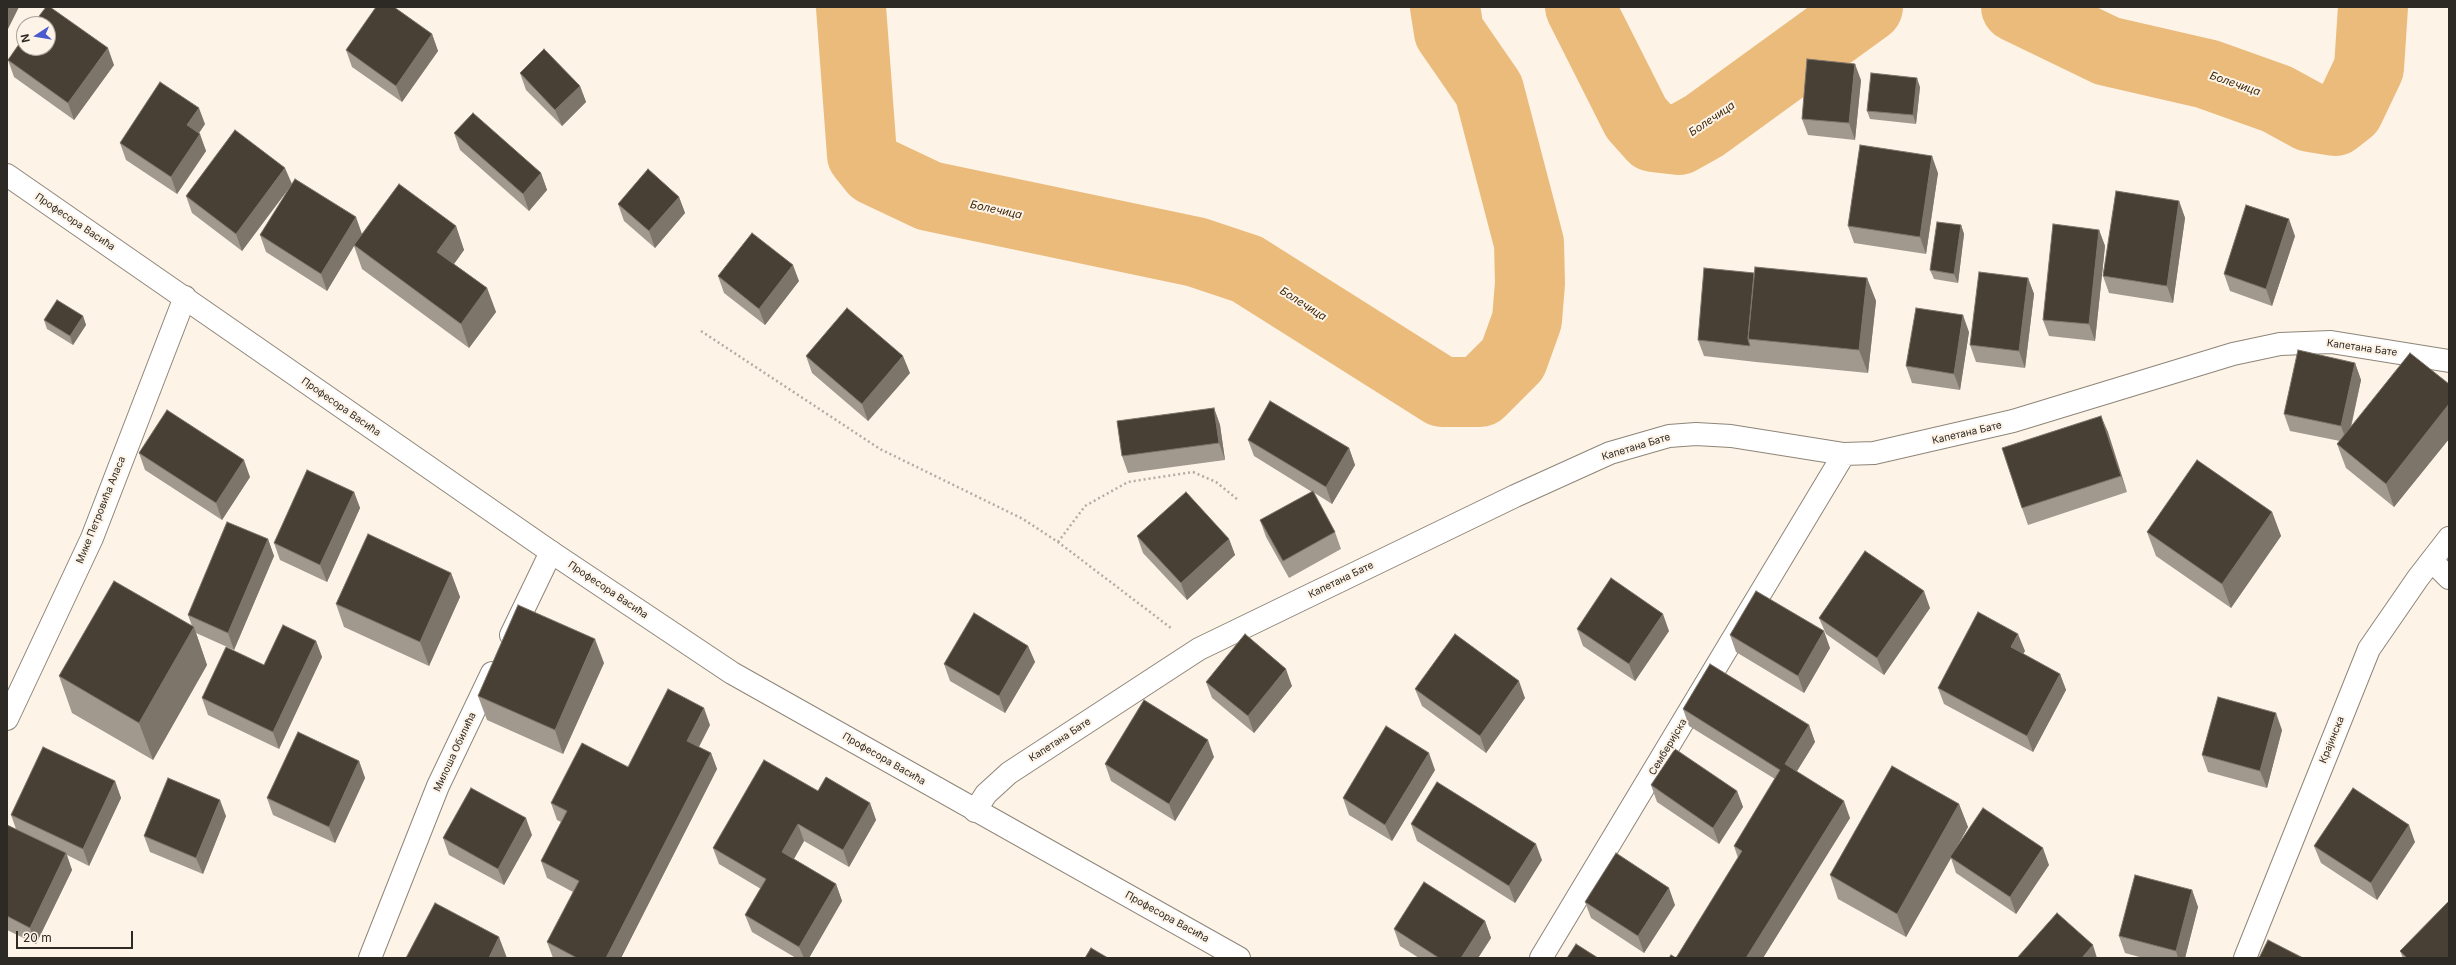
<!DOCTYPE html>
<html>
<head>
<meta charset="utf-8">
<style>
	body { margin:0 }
	#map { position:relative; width:2456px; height:965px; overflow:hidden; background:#fdf3e6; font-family:Inter,sans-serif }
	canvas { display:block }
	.frame { position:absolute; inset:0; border:8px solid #2d2925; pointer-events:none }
	.north { position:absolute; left:16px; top:16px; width:40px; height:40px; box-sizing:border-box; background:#fdf3e6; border:1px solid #aaa299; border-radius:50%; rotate:258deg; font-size:11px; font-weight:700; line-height:16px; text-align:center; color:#2d2925 }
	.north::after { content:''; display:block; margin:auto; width:14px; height:18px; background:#4959ce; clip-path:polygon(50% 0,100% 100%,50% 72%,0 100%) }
	.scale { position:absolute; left:16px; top:931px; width:117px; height:18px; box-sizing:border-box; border:2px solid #2d2925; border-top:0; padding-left:5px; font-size:12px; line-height:14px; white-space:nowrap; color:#2d2925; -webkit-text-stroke:3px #fdf3e6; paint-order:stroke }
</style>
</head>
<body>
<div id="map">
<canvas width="2456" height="965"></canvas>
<div class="frame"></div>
<div class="north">N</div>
<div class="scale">20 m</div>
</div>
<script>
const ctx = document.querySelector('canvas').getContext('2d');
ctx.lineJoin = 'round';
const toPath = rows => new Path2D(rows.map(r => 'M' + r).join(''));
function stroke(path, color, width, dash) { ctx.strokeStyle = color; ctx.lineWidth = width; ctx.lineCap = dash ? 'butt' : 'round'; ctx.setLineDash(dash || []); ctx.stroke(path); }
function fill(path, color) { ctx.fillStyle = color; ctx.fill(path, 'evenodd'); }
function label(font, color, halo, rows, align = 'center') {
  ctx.font = font + ' Inter,sans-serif'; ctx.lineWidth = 4; ctx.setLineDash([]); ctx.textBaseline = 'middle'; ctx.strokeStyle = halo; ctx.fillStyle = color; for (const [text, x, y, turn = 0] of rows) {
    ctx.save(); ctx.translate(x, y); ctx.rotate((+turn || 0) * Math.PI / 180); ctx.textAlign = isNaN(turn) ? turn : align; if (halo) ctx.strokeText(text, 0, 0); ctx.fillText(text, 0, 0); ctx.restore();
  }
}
const river = toPath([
	[851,7,862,155,874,170,929,196,1196,252,1247,269,1442,392,1480,392,1513,359,1527,320,1530,283,1529,243,1489,90,1449,32,1445,7],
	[1580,7,1636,118,1653,137,1679,140,1704,126,1868,7],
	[2016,7,2107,51,2207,74,2277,99,2310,117,2335,121,2349,110,2369,68,2373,7]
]);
const path = toPath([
	[701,331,880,449,1023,519,1058,542,1171,628],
	[1058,542,1085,506,1128,482,1193,472,1216,482,1237,499]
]);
const minor = toPath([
	[2432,561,2449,578],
	[511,635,551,552],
	[7,719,92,538,185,297],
	[975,811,986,794,1009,773,1199,649,1515,496,1610,453,1669,436,1696,434,1731,436,1844,454,1874,453,2013,421,2233,354,2280,344,2331,342,2449,361],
	[370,958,438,786,492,673],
	[1541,958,1844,454],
	[2245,958,2369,649,2418,578,2449,538]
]);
const tertiary = toPath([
	[7,175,551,552,732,673,1239,958]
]);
const wall = toPath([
	[432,34,438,51,402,102,352,67,346,50],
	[8,60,114,65,74,120,14,77],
	[520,73,580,86,586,102,562,126,526,90],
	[1861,80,1855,140,1808,135,1802,119],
	[1920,87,1916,124,1870,119,1867,111],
	[205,124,199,133,206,151,177,194,126,160,120,143],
	[454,133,541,173,547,190,529,211,460,150],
	[1938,173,1926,254,1854,243,1848,226],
	[291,184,362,234,456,226,464,250,454,264,487,288,496,312,469,348,362,269,354,246,327,291,266,252,260,235,290,187,242,251,192,213,186,196],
	[679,197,685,213,655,248,624,221,618,204],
	[2179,201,2185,218,2173,303,2109,293,2103,276],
	[1961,225,1964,234,1958,283,1934,279,1930,270],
	[2099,230,2105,246,2095,341,2049,336,2043,320],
	[2295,236,2272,306,2230,291,2224,274],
	[1754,273,1867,278,1876,301,1868,373,1756,362,1704,356,1698,340],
	[718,276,799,281,765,325,724,293],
	[2028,278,2034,294,2025,368,1976,362,1970,345],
	[83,316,86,325,73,345,47,329,44,320],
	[1969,332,1960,390,1912,383,1906,366],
	[806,356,910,373,868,421,812,373],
	[2355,363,2361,380,2351,428,2449,384,2449,439,2394,507,2346,468,2337,444,2340,441,2290,431,2284,414],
	[1214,408,1220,425,1225,460,1128,473,1122,456],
	[2101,416,2127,492,2028,525,2022,508],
	[1248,440,1349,448,1355,465,1332,504,1313,492,1335,532,1341,549,1289,578,1266,537,1260,520,1312,492,1254,456],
	[139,453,250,477,222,520,145,470],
	[354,492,360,508,327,582,280,560,274,543],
	[2272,512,2281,536,2231,608,2156,556,2147,532],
	[1137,536,1229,539,1235,555,1187,600,1143,553],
	[268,539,274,556,234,650,196,633,207,665,153,760,72,713,59,676,192,626,188,615],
	[451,573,460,597,429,666,344,627,336,604],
	[1930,608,1884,675,1826,634,1819,618],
	[1577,629,1669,631,1635,681,1583,646],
	[1730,635,1830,648,1804,693,1736,652],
	[316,641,322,657,279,749,208,715,202,698,264,665],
	[1028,646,1035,662,1005,713,950,681,944,664],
	[2025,651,2023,654,2060,674,2066,690,2033,752,1944,704,1938,688],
	[604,663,563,754,487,720,478,696],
	[1206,682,1292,686,1254,733,1212,698],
	[1415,689,1525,698,1486,753,1422,706],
	[1683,709,1809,725,1815,742,1796,772,1850,818,1763,958,1669,958,1676,958,1738,858,1734,846,1775,779,1689,726],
	[710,725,699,747,711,753,717,769,621,958,553,958,547,942,573,892,547,878,541,861,561,822,557,820,551,803,628,767],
	[2282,730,2267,788,2208,772,2202,755],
	[1214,757,1175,821,1111,781,1105,764],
	[359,761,365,778,335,843,273,815,267,798],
	[1435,770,1392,841,1349,815,1343,798],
	[115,781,121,798,89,866,67,855,72,870,36,944,7,930,7,825,16,829,11,815],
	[1651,785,1737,791,1743,807,1719,844,1657,802],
	[870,803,876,820,849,867,804,841,794,859,836,884,842,901,809,958,796,958,752,932,745,915,761,889,719,864,713,848],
	[1959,804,1968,827,1957,847,2049,865,2016,914,1956,873,1951,858,1906,937,1838,899,1830,875],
	[226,816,203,874,150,852,144,836],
	[1411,824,1542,860,1515,903,1417,841],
	[532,835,504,885,449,855,443,838],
	[2415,842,2377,900,2321,863,2314,846],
	[2192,890,2198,907,2185,958,2143,958,2125,953,2119,936],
	[1585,902,1675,905,1644,953,1591,918],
	[1485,921,1491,938,1478,958,1419,958,1400,946,1394,929],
	[2400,951,2449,958,2403,958]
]);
const shadedWall = toPath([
	[7,7,19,7,7,31],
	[432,34,438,51,402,102,396,86],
	[108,48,114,65,74,120,68,103],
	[1855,64,1861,80,1855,140,1849,123],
	[1917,78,1920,87,1916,124,1913,115],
	[580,86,586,102,562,126,555,110],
	[199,108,205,124,193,142,187,125],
	[200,134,206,151,177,194,171,177],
	[1932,156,1938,173,1926,254,1920,237],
	[285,168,292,184,242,251,236,234],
	[541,173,547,190,529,211,523,194],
	[679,197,685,213,655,248,649,231],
	[2179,201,2185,218,2173,303,2167,286],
	[356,217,362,234,354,245,354,246,327,291,321,274],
	[2289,219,2295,236,2272,306,2266,289],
	[1961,225,1964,234,1958,283,1954,274],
	[456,226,464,250,446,275,437,252],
	[2099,230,2105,246,2095,341,2089,324],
	[793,265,799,281,765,325,759,309],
	[1867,278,1876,301,1868,373,1859,350],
	[2028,278,2034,294,2025,368,2019,351],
	[487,288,496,312,469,348,461,324],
	[1963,315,1969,332,1960,390,1954,374],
	[83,316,86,325,73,345,70,336],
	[903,356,910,373,868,421,862,404],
	[2355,363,2361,380,2347,443,2341,426],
	[2449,404,2449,439,2394,507,2386,484],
	[1214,408,1220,425,1225,460,1219,443],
	[2101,416,2108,432,2127,492,2121,476],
	[1349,448,1355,465,1332,504,1326,487],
	[244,460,250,477,222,520,216,503],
	[354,492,360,508,327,582,320,565],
	[2272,512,2281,536,2231,608,2222,584],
	[268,539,274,556,234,650,228,633],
	[1229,539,1235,555,1187,600,1181,583],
	[451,573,460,597,429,666,420,642],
	[1924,591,1930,608,1884,675,1877,658],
	[1663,614,1669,631,1635,681,1629,664],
	[194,627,207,665,153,760,139,723],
	[1824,631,1830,648,1804,693,1798,676],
	[2018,634,2025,651,2017,664,2011,647],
	[595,639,604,663,563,754,555,730],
	[316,641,322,657,279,749,273,732],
	[1028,646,1035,662,1005,713,999,696],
	[1286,669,1292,686,1254,733,1248,716],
	[2060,674,2066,690,2033,752,2027,736],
	[1519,681,1525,698,1486,753,1480,736],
	[704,708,710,725,693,758,687,741],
	[2276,713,2282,730,2267,788,2260,771],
	[1809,725,1815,742,1791,781,1785,764],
	[1208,740,1214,757,1175,821,1169,804],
	[711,753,717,769,621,958,606,958],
	[1429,753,1435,770,1392,841,1385,825],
	[359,761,365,778,335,843,329,827],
	[115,781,121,798,89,866,83,849],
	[1737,791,1743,807,1719,844,1713,828],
	[220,800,226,816,203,874,196,858],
	[1844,801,1850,818,1763,958,1746,958],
	[870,803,876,820,849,867,843,850],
	[1959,804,1968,827,1951,857,1950,857,1951,858,1906,937,1897,914],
	[526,818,532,835,504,885,498,869],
	[798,824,804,841,788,869,782,852],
	[2409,825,2415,842,2377,900,2371,883],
	[1536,844,1542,860,1515,903,1509,886],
	[2043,848,2049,865,2016,914,2010,897],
	[66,853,72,870,36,944,30,928],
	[836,884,842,901,809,958,804,958,799,947],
	[1669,888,1675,905,1644,953,1638,936],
	[2192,890,2198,907,2185,958,2178,958,2176,951],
	[1485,921,1491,938,1478,958,1461,958],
	[499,937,507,958,489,958],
	[2093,945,2097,958,2082,958]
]);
const building = toPath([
	[46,7,50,7,108,48,68,103,8,60,24,37,24,48,48,48,48,24,33,24,46,7],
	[376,7,394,7,432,34,396,86,346,50,376,7],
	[544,49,580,86,555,110,520,73,544,49],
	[1807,59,1855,64,1849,123,1802,119,1807,59],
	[1871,73,1917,78,1913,115,1867,111,1871,73],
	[160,82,199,108,187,125,200,134,171,177,120,143,160,82],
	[473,113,541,173,523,194,454,133,473,113],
	[235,130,285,168,236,234,186,196,235,130],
	[1860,145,1932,156,1920,237,1848,226,1860,145],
	[648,169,679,197,649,231,618,204,648,169],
	[295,179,356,217,321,274,260,235,295,179],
	[399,184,456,226,437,252,487,288,461,324,354,245,399,184],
	[2116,191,2179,201,2167,286,2103,276,2116,191],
	[2246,205,2289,219,2266,289,2224,274,2246,205],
	[1937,222,1961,225,1954,274,1930,270,1937,222],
	[2053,224,2099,230,2089,324,2043,320,2053,224],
	[752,233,793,265,759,309,718,276,752,233],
	[1755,267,1867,278,1859,350,1748,339,1755,267],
	[1704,268,1754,273,1748,339,1750,346,1698,340,1704,268],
	[1979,272,2028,278,2019,351,1970,345,1979,272],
	[57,300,83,316,70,336,44,320,57,300],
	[847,308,903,356,862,404,806,356,847,308],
	[1916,308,1963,315,1954,374,1906,366,1916,308],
	[2298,350,2355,363,2341,426,2284,414,2298,350],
	[2410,353,2449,384,2449,404,2386,484,2337,444,2410,353],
	[1270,401,1349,448,1326,487,1248,440,1270,401],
	[1214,408,1219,443,1122,456,1117,421,1214,408],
	[167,410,244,460,216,503,139,453,167,410],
	[2101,416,2121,476,2022,508,2002,448,2101,416],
	[2197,460,2272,512,2222,584,2147,532,2197,460],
	[307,470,354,492,320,565,274,543,307,470],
	[1313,491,1335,532,1283,561,1260,520,1313,491],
	[1186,492,1229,539,1181,583,1137,536,1186,492],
	[227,522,268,539,228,633,188,615,227,522],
	[368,534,451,573,420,642,336,604,368,534],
	[1865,551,1924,591,1877,658,1819,618,1865,551],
	[1611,578,1663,614,1629,664,1577,629,1611,578],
	[114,581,194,627,139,723,59,676,114,581],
	[1756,591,1824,631,1798,676,1730,635,1756,591],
	[518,605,595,639,555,730,478,696,518,605],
	[1978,612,2018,634,2011,647,2060,674,2027,736,1938,688,1978,612],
	[974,613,1028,646,999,696,944,664,974,613],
	[283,625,316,641,273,732,202,698,226,647,264,665,283,625],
	[1245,634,1286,669,1248,716,1206,682,1245,634],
	[1455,634,1519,681,1480,736,1415,689,1455,634],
	[1710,664,1809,725,1785,764,1844,801,1746,958,1676,958,1742,851,1734,846,1780,770,1683,709,1710,664],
	[668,689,704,708,687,741,711,753,606,958,577,958,547,942,579,881,541,861,567,811,551,803,582,743,628,767,668,689],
	[2218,697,2276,713,2260,771,2202,755,2218,697],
	[1144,700,1208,740,1169,804,1105,764,1144,700],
	[1386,726,1429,753,1385,825,1343,798,1386,726],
	[298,732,359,761,329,827,267,798,298,732],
	[43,747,115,781,83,849,11,815,43,747],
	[1675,749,1737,791,1713,828,1651,785,1675,749],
	[764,760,818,791,826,777,870,803,843,850,798,824,782,852,836,884,799,947,745,915,766,879,713,848,764,760],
	[1892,766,1959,804,1897,914,1830,875,1892,766],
	[168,778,220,800,196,858,144,836,168,778],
	[1437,782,1536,844,1509,886,1411,824,1437,782],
	[471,788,526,818,498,869,443,838,471,788],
	[2353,788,2409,825,2371,883,2314,846,2353,788],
	[1983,808,2043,848,2010,897,1950,857,1983,808],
	[7,825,66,853,30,928,7,916,7,825],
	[1616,853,1669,888,1638,936,1585,902,1616,853],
	[2135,875,2192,890,2176,951,2119,936,2135,875],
	[1424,882,1485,921,1461,958,1439,958,1394,929,1424,882],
	[2449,901,2449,958,2407,958,2400,951,2449,901],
	[435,903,499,937,489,958,406,958,435,903],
	[2057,913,2093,945,2082,958,2017,958,2057,913],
	[2268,940,2303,958,2259,958,2268,940],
	[1576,944,1598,958,1567,958,1576,944],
	[1091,948,1108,958,1085,958,1091,948],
	[1671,955,1676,958,1669,958,1671,955]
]);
const streetNames = [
	["Професора Васића",75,222,34],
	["Капетана Бате",2362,348,8],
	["Професора Васића",341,407,35],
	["Капетана Бате",1967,433,-13],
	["Капетана Бате",1636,447,-17],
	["Мике Петровића Аласа",101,510,-68],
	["Капетана Бате",1341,580,-26],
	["Професора Васића",608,590,34],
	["Капетана Бате",1060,740,-33],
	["Крајинска",2332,740,-68],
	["Семберијска",1668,747,-59],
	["Милоша Обилића",455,752,-65],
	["Професора Васића",884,759,30],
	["Професора Васића",1167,917,29]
];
const waterNames = [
	["Болечица",2235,84,19],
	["Болечица",1712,119,-34],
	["Болечица",996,210,12],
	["Болечица",1303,304,32]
];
stroke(river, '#ebbb7c', 70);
stroke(minor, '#8e8579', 24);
stroke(tertiary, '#8e8579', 24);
stroke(path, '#b4aca2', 2.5, [2, 3]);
stroke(minor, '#fff', 22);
stroke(tertiary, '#fff', 22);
fill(wall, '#a2998e');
fill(shadedWall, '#7e756a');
fill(building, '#483f35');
stroke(building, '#7e756a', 1);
label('10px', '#2d2925', '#fdf3e6', streetNames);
label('italic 11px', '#3c280c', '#fdf3e6', waterNames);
</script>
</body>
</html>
